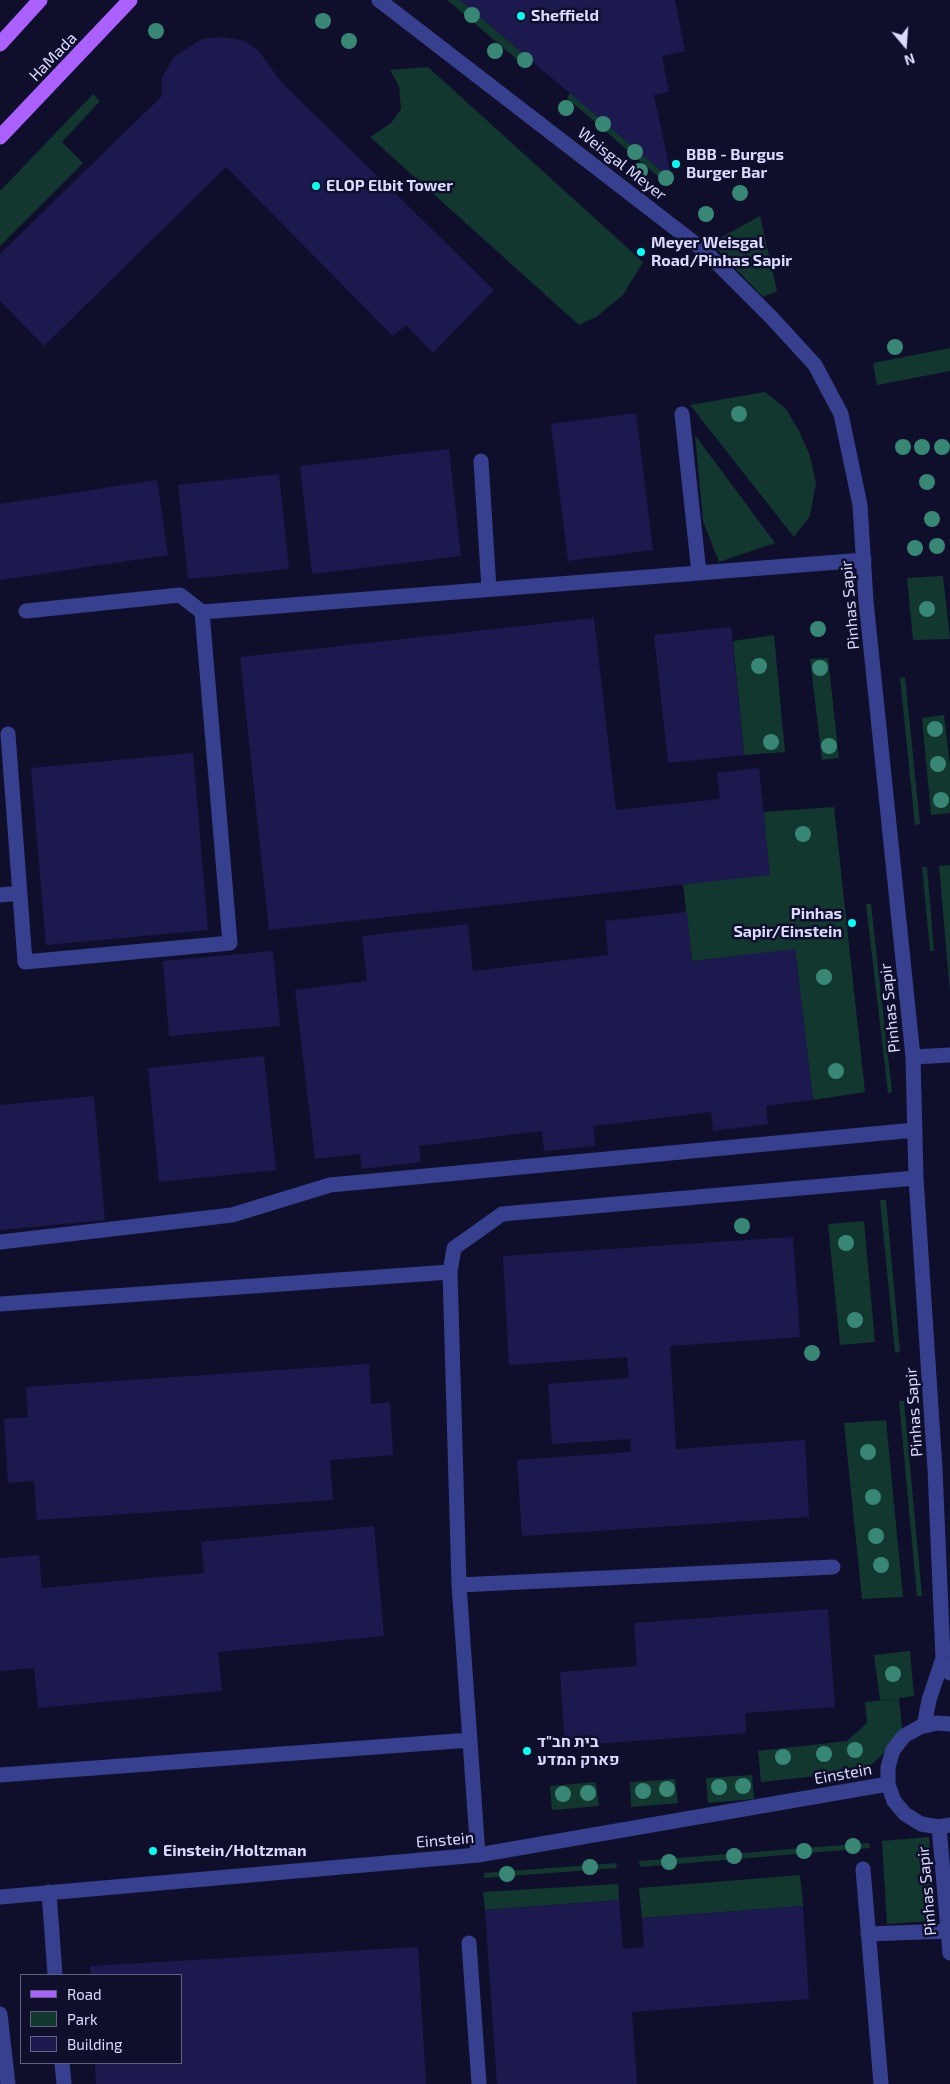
<!DOCTYPE html>
<html>
<head>
<meta charset="utf-8">
<style>
	body { margin:0 }
	#map { position:relative; width:950px; height:2084px; overflow:hidden; background:#0f0f2c; font-family:"Exo 2",sans-serif }
	canvas { display:block }
	.legend { position:absolute; left:20px; top:1974px; width:162px; height:90px; box-sizing:border-box; background:#0f0f2c; border:1px solid #606180; margin:0; padding:6px 9px; list-style:none; font-size:15px; color:#dadbff }
	.legend li { display:flex; align-items:center; gap:10px; height:25px }
	.legend b { width:25px; border:1px solid #606180 }
	.north { position:absolute; left:880px; top:20px; width:50px; height:50px; -webkit-text-stroke:4px #0f0f2c; paint-order:stroke; rotate:162deg; font-size:14px; font-weight:700; line-height:20px; text-align:center; color:#dadbff }
	.north::after { content:''; display:block; margin:auto; width:18px; height:22px; background:#dadbff; clip-path:polygon(50% 0,100% 100%,50% 72%,0 100%) }
</style>
</head>
<body>
<div id="map">
<canvas width="950" height="2084"></canvas>
<ul class="legend">
<li><b style="height:6px;background:#ab61ff"></b>Road</li>
<li><b style="height:14px;background:#11372f"></b>Park</li>
<li><b style="height:14px;background:#1c194f"></b>Building</li>
</ul>
<div class="north">N</div>
</div>
<script>
const ctx = document.querySelector('canvas').getContext('2d');
ctx.lineJoin = 'round';
function fill(path, color) { ctx.fillStyle = color; ctx.fill(path, 'evenodd'); }
const toPath = rows => new Path2D(rows.map(r => 'M' + r).join(''));
function stroke(path, color, width, dash) { ctx.strokeStyle = color; ctx.lineWidth = width; ctx.lineCap = dash ? 'butt' : 'round'; ctx.setLineDash(dash || []); ctx.stroke(path); }
function label(font, color, halo, rows, align = 'center') {
  ctx.font = font + ' "Exo 2",Heebo,sans-serif'; ctx.lineWidth = 5; ctx.setLineDash([]); ctx.textBaseline = 'middle'; ctx.strokeStyle = halo; ctx.fillStyle = color; for (const [text, x, y, turn = 0] of rows) {
    ctx.save(); ctx.translate(x, y); ctx.rotate((+turn || 0) * Math.PI / 180); ctx.textAlign = isNaN(turn) ? turn : align; if (halo) ctx.strokeText(text, 0, 0); ctx.fillText(text, 0, 0); ctx.restore();
  }
}
const green = toPath([
	[447,0,460,0,531,60,526,67],
	[428,67,643,262,623,295,596,317,579,325,370,137,391,123,401,109,399,86,390,70],
	[570,93,672,180,668,185,567,98],
	[93,94,100,101,62,142,83,163,0,246,0,191],
	[760,216,777,291,763,297,711,243],
	[950,348,950,371,877,385,873,363],
	[765,392,786,409,799,431,810,456,816,483,810,516,794,537,690,405],
	[695,435,775,543,719,562,703,521],
	[943,576,950,639,913,640,907,578],
	[774,635,785,752,744,755,733,641],
	[828,658,839,758,822,760,810,659],
	[905,677,920,824,915,825,900,678],
	[944,715,950,766,950,813,931,815,922,718],
	[834,807,865,1092,813,1100,795,950,692,961,683,884,763,812],
	[950,865,950,992,939,866],
	[922,867,927,867,934,951,930,951],
	[866,904,871,904,892,1092,888,1093],
	[880,1200,886,1200,900,1352,895,1353],
	[864,1221,875,1342,840,1345,828,1224],
	[899,1401,904,1401,922,1596,917,1596],
	[886,1420,903,1597,862,1599,844,1423],
	[910,1651,914,1696,899,1698,903,1737,864,1771,761,1782,758,1751,847,1741,867,1723,865,1702,896,1699,880,1700,874,1655],
	[752,1775,754,1799,708,1803,706,1778],
	[675,1779,678,1803,631,1807,630,1782],
	[596,1782,599,1806,552,1810,550,1786],
	[929,1837,935,1921,887,1924,882,1841],
	[869,1843,870,1848,640,1867,639,1861],
	[616,1863,617,1868,484,1878,484,1873],
	[800,1875,803,1906,642,1918,639,1888],
	[618,1884,619,1900,485,1910,483,1892]
]);
const building = toPath([
	[460,0,675,0,685,51,662,56,669,92,654,95,672,180],
	[223,37,244,41,259,51,281,82,494,290,433,353,406,325,393,336,226,167,44,346,0,301,0,254,162,96,162,77,174,57,202,39],
	[636,413,653,550,568,561,551,424],
	[449,449,461,556,312,574,300,466],
	[279,474,289,569,188,579,178,485],
	[157,480,168,555,0,580,0,504],
	[594,618,616,810,720,799,717,773,759,768,770,875,269,930,240,657],
	[731,627,744,755,668,763,654,635],
	[193,753,208,930,46,945,31,768],
	[687,912,692,961,795,949,813,1100,766,1106,768,1124,713,1131,711,1112,593,1126,595,1146,544,1151,542,1131,419,1146,421,1162,362,1169,360,1154,315,1159,295,990,367,981,362,936,468,924,473,971,608,955,605,921],
	[273,951,280,1026,169,1036,163,961],
	[264,1056,276,1170,159,1182,148,1068],
	[94,1096,105,1220,0,1230,0,1105],
	[793,1237,800,1337,670,1346,676,1449,805,1440,809,1517,522,1536,517,1460,631,1452,630,1439,552,1444,548,1384,629,1378,627,1357,509,1365,503,1256],
	[369,1364,371,1404,390,1402,393,1455,330,1460,333,1500,37,1520,34,1481,8,1483,4,1419,28,1417,26,1387],
	[374,1526,384,1636,218,1652,222,1691,38,1708,34,1668,0,1671,0,1558,39,1555,42,1588,204,1573,201,1542],
	[828,1609,835,1707,745,1713,746,1733,565,1746,560,1672,637,1666,634,1623],
	[619,1900,623,1949,644,1947,642,1918,803,1906,809,1999,632,2012,637,2084,497,2084,485,1910],
	[418,1947,426,2084,96,2084,95,2063,181,2063,181,1975,90,1975,90,1966]
]);
const minor = toPath([
	[379,0,706,252,771,317,815,365,841,414,860,505,866,601,913,1057,916,1178,935,1469,943,1658,950,1673],
	[682,414,699,573],
	[481,461,489,589],
	[26,611,180,595,202,612],
	[8,734,25,962,230,943,202,612,864,560],
	[0,895,20,893],
	[913,1057,950,1055],
	[0,1242,232,1215,330,1185,915,1130],
	[450,1272,459,1585,478,1855],
	[0,1304,450,1272,454,1248,502,1214,916,1178],
	[459,1585,833,1567],
	[950,1724,937,1723,920,1727,904,1736,893,1750,888,1767,888,1784,894,1801,905,1814,921,1824,939,1827,950,1825],
	[924,1726,929,1700,943,1658],
	[0,1775,470,1740],
	[939,1827,950,1953],
	[863,1869,881,2084],
	[49,1892,55,1975],
	[0,1897,478,1855,888,1784],
	[868,1934,948,1931],
	[469,1943,479,2084],
	[0,2014,8,2084],
	[62,2063,64,2084]
]);
const major = toPath([
	[0,44,40,0],
	[0,137,130,0]
]);
const trees = [
	[472,15],
	[323,21],
	[156,31],
	[349,41],
	[495,51],
	[525,60],
	[566,108],
	[603,124],
	[635,152],
	[640,171],
	[666,178],
	[740,193],
	[706,214],
	[895,347],
	[739,414],
	[903,447],
	[922,447],
	[942,447],
	[927,482],
	[932,519],
	[937,546],
	[915,548],
	[927,609],
	[818,629],
	[759,666],
	[820,668],
	[935,729],
	[771,742],
	[829,746],
	[938,764],
	[941,800],
	[803,834],
	[824,977],
	[836,1071],
	[742,1226],
	[846,1243],
	[855,1320],
	[812,1353],
	[868,1452],
	[873,1497],
	[876,1536],
	[881,1565],
	[893,1674],
	[855,1750],
	[824,1754],
	[783,1757],
	[743,1786],
	[719,1787],
	[667,1789],
	[643,1791],
	[588,1793],
	[563,1794],
	[853,1846],
	[804,1851],
	[734,1856],
	[669,1862],
	[590,1867],
	[507,1874]
];
const markers = [
	[521,16,5,"#06fff1"],
	[676,164,5,"#06fff1"],
	[316,186,5,"#06fff1"],
	[641,252,5,"#06fff1"],
	[852,923,5,"#06fff1"],
	[527,1751,5,"#06fff1"],
	[153,1851,5,"#06fff1"]
];
const poiNames = [
	["Sheffield",531,16],
	["BBB - Burgus",686,155],
	["Burger Bar",686,173],
	["ELOP Elbit Tower",326,186],
	["Meyer Weisgal",651,243],
	["Road/Pinhas Sapir",651,261],
	["Pinhas",842,914,"right"],
	["Sapir/Einstein",842,932,"right"],
	["בית חב\"ד",537,1742],
	["פארק המדע",537,1760],
	["Einstein/Holtzman",163,1851]
];
const streetNames = [
	["HaMada",53,57,-46],
	["Weisgal Meyer",622,164,38],
	["Pinhas Sapir",850,605,-95],
	["Pinhas Sapir",890,1008,-96],
	["Pinhas Sapir",914,1412,-94],
	["Einstein",843,1774,-10],
	["Einstein",445,1840,-5],
	["Pinhas Sapir",927,1891,-95]
];
fill(green, '#11372f');
fill(building, '#1c194f');
stroke(minor, '#36408f', 15);
stroke(major, '#ab61ff', 15);
ctx.fillStyle = '#388775';
for (const [x, y] of trees) { ctx.beginPath(); ctx.arc(x, y, 8, 0, 2 * Math.PI); ctx.fill(); }
for (const [x, y, r, color] of markers) { const dot = new Path2D(); dot.arc(x, y, r, 0, 2 * Math.PI); ctx.fillStyle = color; ctx.fill(dot); stroke(dot, '#0f0f2c', 2); }
label('bold 16px', '#dadbff', '#0f0f2c', poiNames, 'left');
label('16px', '#dadbff', '#0f0f2c', streetNames);
</script>
</body>
</html>
